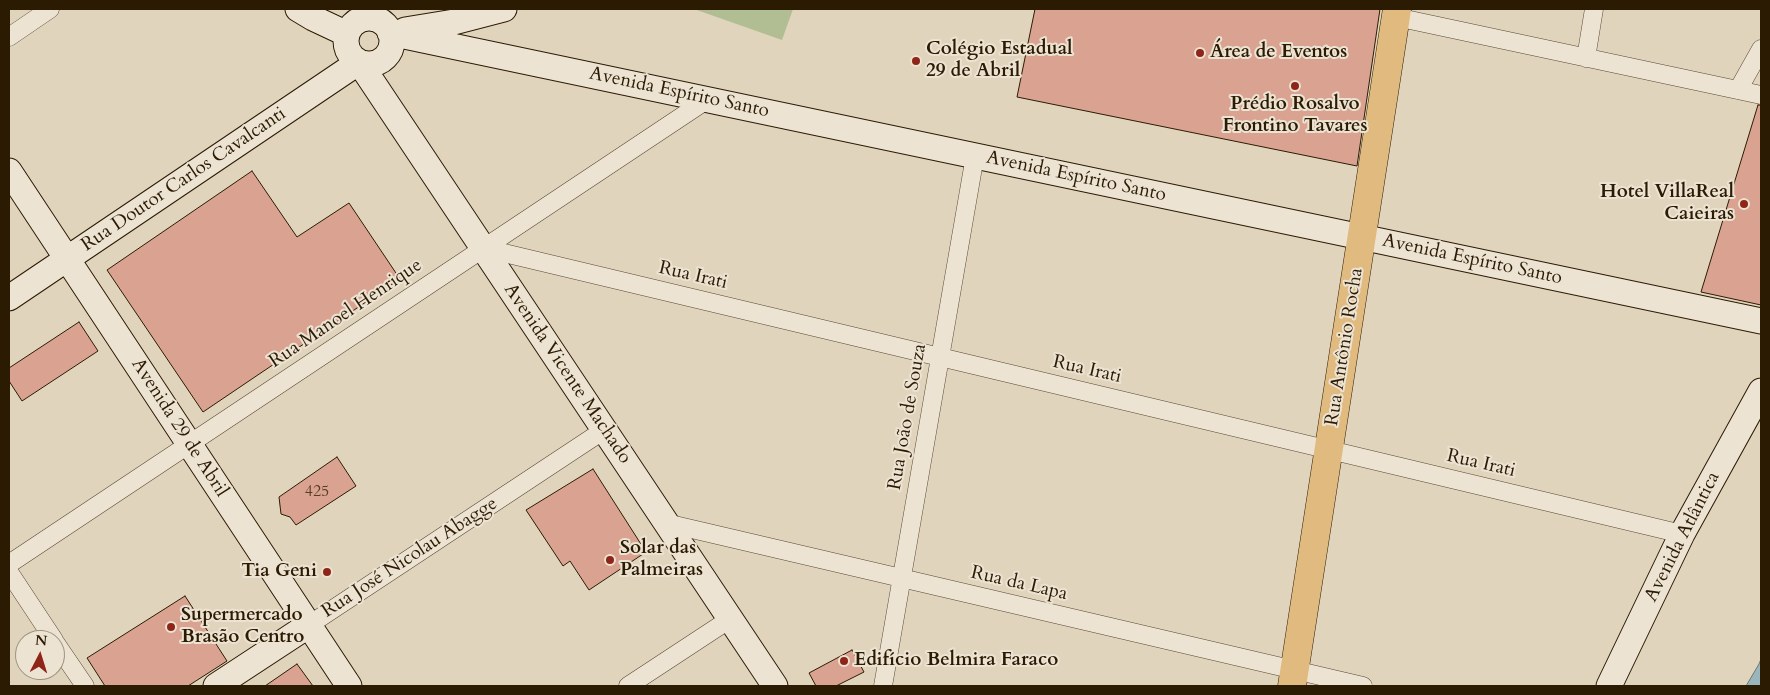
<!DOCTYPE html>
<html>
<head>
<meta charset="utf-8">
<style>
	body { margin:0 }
	#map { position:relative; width:1770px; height:695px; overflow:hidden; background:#e1d4bc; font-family:Cardo,serif }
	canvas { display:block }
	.frame { position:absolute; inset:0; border:10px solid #2c1b03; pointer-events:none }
	.north { position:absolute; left:15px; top:630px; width:50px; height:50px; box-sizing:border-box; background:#ece3d3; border:1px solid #9f9380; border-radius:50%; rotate:5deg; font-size:14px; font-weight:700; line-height:20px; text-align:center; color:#2c1b03 }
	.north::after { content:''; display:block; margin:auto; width:18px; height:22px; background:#8f2418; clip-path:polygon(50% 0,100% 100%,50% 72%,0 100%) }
</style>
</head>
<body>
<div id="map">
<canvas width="1770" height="695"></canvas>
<div class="frame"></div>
<div class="north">N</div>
</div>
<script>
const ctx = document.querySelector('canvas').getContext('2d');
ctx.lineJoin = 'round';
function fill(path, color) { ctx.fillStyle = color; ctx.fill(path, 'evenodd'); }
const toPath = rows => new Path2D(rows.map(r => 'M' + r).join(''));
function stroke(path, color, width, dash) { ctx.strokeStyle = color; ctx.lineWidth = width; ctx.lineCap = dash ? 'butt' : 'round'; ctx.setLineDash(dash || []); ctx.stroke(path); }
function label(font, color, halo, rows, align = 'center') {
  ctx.font = font + ' Cardo,serif'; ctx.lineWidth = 4; ctx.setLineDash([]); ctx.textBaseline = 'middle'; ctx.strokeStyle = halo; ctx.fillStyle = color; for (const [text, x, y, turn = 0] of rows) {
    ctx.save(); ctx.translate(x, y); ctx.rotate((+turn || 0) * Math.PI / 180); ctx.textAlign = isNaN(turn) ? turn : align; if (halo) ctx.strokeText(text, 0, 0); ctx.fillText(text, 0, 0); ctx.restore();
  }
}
const green = toPath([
	[694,9,793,9,782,40]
]);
const water = toPath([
	[1761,659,1761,686,1746,686,1759,664,1761,659]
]);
const building = toPath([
	[1035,9,1380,9,1357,166,1017,97,1035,9],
	[1758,105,1761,105,1761,305,1701,292,1758,105],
	[252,171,297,237,349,203,400,279,203,412,107,270,252,171],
	[79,322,98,351,22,401,9,381,9,368,79,322],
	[337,457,356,486,296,525,290,517,281,514,279,497,337,457],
	[593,469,646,552,589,590,570,561,563,566,526,510,593,469],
	[185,596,227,661,188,686,105,686,87,658,185,596],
	[852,650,864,672,836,686,816,686,809,673,852,650],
	[297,664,313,686,265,686,297,664]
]);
const street = toPath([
	[1396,17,1761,95],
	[9,37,50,9],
	[1586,58,1594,9],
	[1738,90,1761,49],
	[483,248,1682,534],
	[666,523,1363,686],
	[9,564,708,99],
	[9,572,54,640],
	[309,625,604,430],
	[55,642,85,686],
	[628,686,730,619],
	[883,686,975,156]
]);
const secondary = toPath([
	[298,9,313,18,347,34],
	'346 41a23 23 0 1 1 46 0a23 23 0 1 1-46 0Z',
	[405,30,454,22,504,9],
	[390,33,1761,321],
	[9,171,349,686],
	[9,298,359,62,775,686],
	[216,686,309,625],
	[1609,686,1682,534,1761,391]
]);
const primary = toPath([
	[1292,686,1397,9]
]);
const markers = [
	[1200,53,5,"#8f2418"],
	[916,61,5,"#8f2418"],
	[1295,86,5,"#8f2418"],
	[1744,204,5,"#8f2418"],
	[610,560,5,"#8f2418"],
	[327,572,5,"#8f2418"],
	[171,627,5,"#8f2418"],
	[844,661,5,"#8f2418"]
];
const numberNames = [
	["425",317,492]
];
const poiNames = [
	["Colégio Estadual",926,50],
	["29 de Abril",926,72],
	["Área de Eventos",1210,53],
	["Prédio Rosalvo",1295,105,"center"],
	["Frontino Tavares",1295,127,"center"],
	["Hotel VillaReal",1734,193,"right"],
	["Caieiras",1734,215,"right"],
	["Solar das",620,549],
	["Palmeiras",620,571],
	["Tia Geni",317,572,"right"],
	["Supermercado",181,616],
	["Brasão Centro",181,638],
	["Edifício Belmira Faraco",854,661]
];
const streetNames = [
	["Avenida Espírito Santo",679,93,12],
	["Avenida Espírito Santo",1076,177,12],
	["Rua Doutor Carlos Cavalcanti",184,180,-34],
	["Avenida Espírito Santo",1472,260,12],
	["Rua Irati",693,276,13],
	["Rua Manoel Henrique",346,314,-34],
	["Rua Antônio Rocha",1345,347,-81],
	["Rua Irati",1087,370,13],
	["Avenida Vicente Machado",567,374,56],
	["Rua João de Souza",908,417,-80],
	["Avenida 29 de Abril",179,428,57],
	["Rua Irati",1481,464,13],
	["Avenida Atlântica",1683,537,-63],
	["Rua José Nicolau Abagge",410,558,-33],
	["Rua da Lapa",1019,584,13]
];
fill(green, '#b1bd92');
fill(water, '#9ab5bc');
stroke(water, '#6e7772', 1);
fill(building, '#daa391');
stroke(building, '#2c1b03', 1);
stroke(street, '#594931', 19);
stroke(secondary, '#2c1b03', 27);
stroke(primary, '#2c1b03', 29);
stroke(street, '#ece3d3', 18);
stroke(secondary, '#ece3d3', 25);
stroke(primary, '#e0ba7e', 28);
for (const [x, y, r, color] of markers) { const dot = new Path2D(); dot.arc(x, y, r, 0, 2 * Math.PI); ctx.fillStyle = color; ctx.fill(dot); stroke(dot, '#ece3d3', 2); }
label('16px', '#583d26', null, numberNames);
label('bold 19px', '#2c1b03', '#ece3d3', poiNames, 'left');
label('19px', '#2c1b03', '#ece3d3', streetNames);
</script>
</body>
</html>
